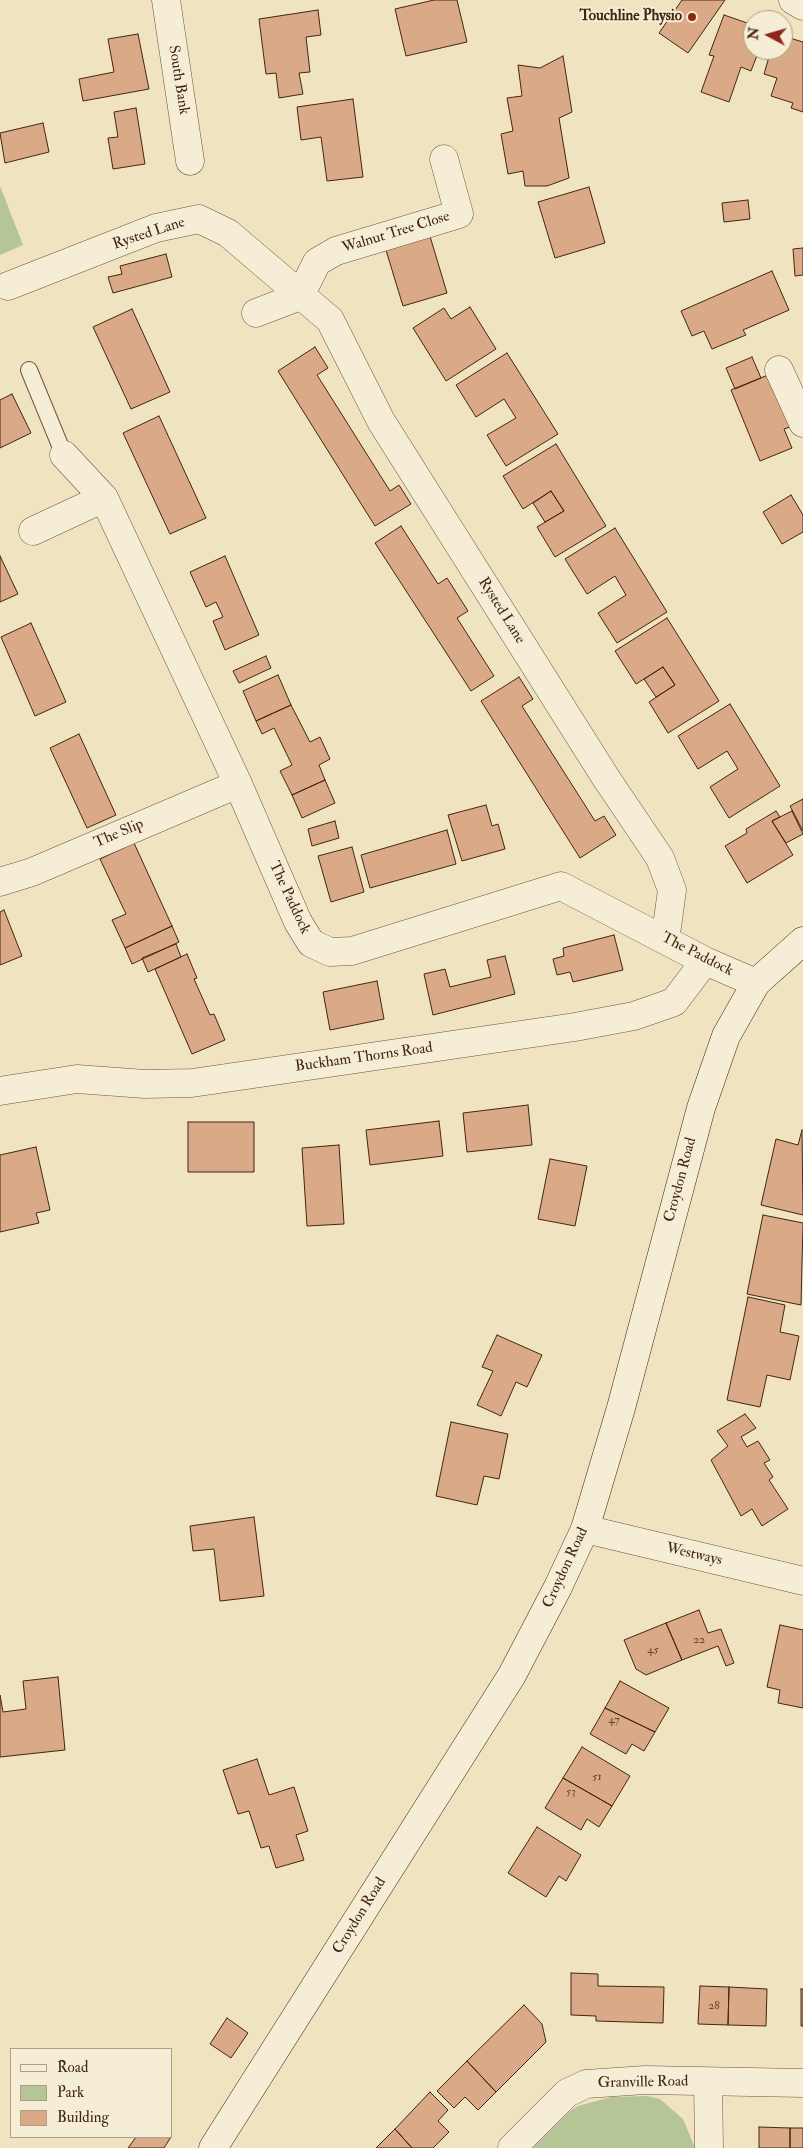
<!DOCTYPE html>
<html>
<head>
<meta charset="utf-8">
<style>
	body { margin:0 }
	#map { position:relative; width:803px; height:2148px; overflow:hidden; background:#f0e3bf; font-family:"IM FELL Double Pica",serif }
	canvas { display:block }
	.legend { position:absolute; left:10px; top:2048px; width:162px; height:90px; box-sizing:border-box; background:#f5edd5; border:1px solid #ae9d87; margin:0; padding:6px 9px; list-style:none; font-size:15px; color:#432512 }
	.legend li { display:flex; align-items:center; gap:10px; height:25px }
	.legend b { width:25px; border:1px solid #ae9d87 }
	.north { position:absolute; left:743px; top:10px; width:50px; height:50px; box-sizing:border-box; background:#f5edd5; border:1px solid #ae9d87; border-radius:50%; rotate:276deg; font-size:14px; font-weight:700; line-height:20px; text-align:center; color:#432512 }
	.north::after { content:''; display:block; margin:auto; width:18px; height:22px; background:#8f2418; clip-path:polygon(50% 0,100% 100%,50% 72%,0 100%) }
</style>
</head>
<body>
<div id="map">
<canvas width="803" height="2148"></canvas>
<ul class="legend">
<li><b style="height:6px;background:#f5edd5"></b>Road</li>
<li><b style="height:14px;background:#b5c596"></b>Park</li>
<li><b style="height:14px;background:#daa987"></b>Building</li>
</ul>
<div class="north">N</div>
</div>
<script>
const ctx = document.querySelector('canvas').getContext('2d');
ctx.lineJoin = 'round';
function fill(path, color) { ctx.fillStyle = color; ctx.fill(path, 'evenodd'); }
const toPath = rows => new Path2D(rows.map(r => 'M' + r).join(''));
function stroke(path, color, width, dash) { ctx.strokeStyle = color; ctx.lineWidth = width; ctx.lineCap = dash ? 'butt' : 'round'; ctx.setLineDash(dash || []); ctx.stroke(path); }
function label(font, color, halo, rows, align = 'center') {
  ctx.font = font + ' "IM FELL Double Pica",serif'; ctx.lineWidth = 4; ctx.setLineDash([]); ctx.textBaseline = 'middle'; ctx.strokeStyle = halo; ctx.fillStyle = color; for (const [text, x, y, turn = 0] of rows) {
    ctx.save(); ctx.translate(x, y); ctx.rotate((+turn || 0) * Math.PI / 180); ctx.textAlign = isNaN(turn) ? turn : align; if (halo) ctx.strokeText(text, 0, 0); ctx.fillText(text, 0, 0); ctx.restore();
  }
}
const green = toPath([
	[0,186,23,245,0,255],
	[647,2096,660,2099,683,2119,695,2148,533,2148,569,2112,578,2106,611,2097]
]);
const building = toPath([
	[434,0,457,0,467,42,406,56,395,9,434,0],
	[682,0,725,0,688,53,659,33,682,0],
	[318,10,321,35,306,37,310,72,299,73,303,94,279,98,276,73,266,74,259,19,318,10],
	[724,15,753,25,753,50,759,50,751,71,741,67,729,102,701,92,714,56,709,55,724,15],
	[138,34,149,89,83,101,79,79,114,72,108,39,138,34],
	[783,36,803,42,803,112,791,108,793,103,771,96,777,78,764,74,771,50,783,50,783,36],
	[563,56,572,112,559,118,569,178,547,186,525,186,523,171,508,174,501,134,513,131,507,98,522,96,518,65,540,68,563,56],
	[353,99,363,177,327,181,321,137,301,140,297,107,353,99],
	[136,108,145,164,113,169,108,138,118,137,114,112,136,108],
	[43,123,49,152,5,163,0,133,43,123],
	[589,187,605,243,555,258,538,202,589,187],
	[748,200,750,219,724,222,722,203,748,200],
	[429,233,447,293,403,306,385,247,429,233],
	[803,248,803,275,795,276,793,249,803,248],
	[166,254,172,277,113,293,108,277,122,274,120,266,166,254],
	[772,271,789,310,743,330,746,335,712,349,704,331,692,336,681,311,772,271],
	[470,307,496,349,446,381,413,328,444,308,451,319,470,307],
	[132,309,170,392,131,409,93,327,132,309],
	[315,347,328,368,317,375,390,491,399,485,411,504,375,526,278,371,315,347],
	[507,353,558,434,506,466,487,435,516,418,504,399,476,417,456,385,507,353],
	[752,357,761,378,735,389,726,368,752,357],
	[768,375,790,427,784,429,792,448,760,461,731,390,768,375],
	[12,394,31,433,0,448,0,400,12,394],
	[159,416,206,518,170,534,123,433,159,416],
	[556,444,606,526,555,557,537,527,564,511,551,491,523,509,503,476,556,444],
	[551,491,564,511,545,522,533,503,551,491],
	[791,495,803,515,803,532,782,544,763,512,791,495],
	[401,526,438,584,447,578,468,611,457,618,494,676,471,691,375,543,401,526],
	[615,528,667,612,617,643,598,613,626,595,615,576,587,594,565,559,615,528],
	[0,556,18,594,0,602,0,556],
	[225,556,259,635,225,650,213,621,223,617,216,602,206,607,190,572,225,556],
	[667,618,719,701,668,733,649,702,675,685,663,667,636,684,615,651,667,618],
	[31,623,66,702,35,716,1,637,31,623],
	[266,656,271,668,239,683,233,671,266,656],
	[663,667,675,685,656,697,644,679,663,667],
	[278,675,291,705,256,721,243,691,278,675],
	[519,677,533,699,522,706,595,821,604,816,616,835,580,858,481,701,519,677],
	[730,704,780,786,729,818,710,787,738,769,727,751,698,769,678,736,730,704],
	[291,705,310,742,320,737,330,759,319,765,325,780,292,795,280,771,292,765,274,728,262,734,256,721,291,705],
	[79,734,116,815,87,828,50,748,79,734],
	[325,780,335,803,302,818,292,795,325,780],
	[803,799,803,831,790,806,803,799],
	[486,805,492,826,498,824,505,849,462,861,448,815,486,805],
	[776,811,780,817,772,821,793,855,747,883,725,846,747,833,746,829,776,811],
	[792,811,803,834,786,843,772,821,792,811],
	[335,821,339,838,312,846,308,829,335,821],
	[447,830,456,864,370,888,361,855,447,830],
	[134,843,172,926,125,948,112,920,126,914,100,859,134,843],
	[352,847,364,892,331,902,318,856,352,847],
	[4,910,22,956,0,965,0,912,4,910],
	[172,926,179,942,132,964,125,948,172,926],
	[614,935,623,970,573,982,570,972,557,975,553,959,564,956,563,948,614,935],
	[176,944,181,957,148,972,142,958,176,944],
	[187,954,197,978,194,979,210,1015,214,1014,225,1040,192,1054,155,969,187,954],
	[505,956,515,994,433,1015,424,974,445,969,450,987,491,977,487,960,505,956],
	[377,981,384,1019,330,1030,323,992,377,981],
	[528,1105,532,1145,467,1152,463,1113,528,1105],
	[439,1121,443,1156,370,1165,366,1130,439,1121],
	[188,1122,254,1122,254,1172,188,1172,188,1122],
	[802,1130,803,1215,761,1205,776,1139,798,1145,802,1130],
	[339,1145,344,1224,307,1226,302,1148,339,1145],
	[36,1147,50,1210,36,1213,39,1223,0,1232,0,1155,36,1147],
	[550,1159,587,1166,575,1226,538,1219,550,1159],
	[763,1215,803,1223,801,1305,747,1294,763,1215],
	[748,1297,785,1305,780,1332,799,1336,790,1380,767,1375,760,1407,727,1400,748,1297],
	[497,1335,542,1355,527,1387,516,1382,501,1416,477,1405,493,1371,482,1367,497,1335],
	[745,1414,756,1428,741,1437,747,1447,758,1441,770,1460,764,1463,773,1477,769,1480,788,1509,762,1526,752,1509,741,1516,711,1460,728,1446,717,1431,745,1414],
	[451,1422,508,1434,499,1479,484,1476,477,1505,436,1496,451,1422],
	[254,1517,264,1596,220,1601,214,1549,193,1551,190,1526,254,1517],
	[699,1610,708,1633,721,1629,734,1663,726,1666,718,1646,682,1660,666,1623,699,1610],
	[666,1623,682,1660,646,1675,636,1669,624,1640,666,1623],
	[780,1625,803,1630,803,1708,778,1703,780,1690,767,1687,780,1625],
	[58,1677,65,1750,0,1757,0,1695,3,1712,26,1709,23,1681,58,1677],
	[620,1681,669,1708,655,1732,605,1708,620,1681],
	[605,1708,655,1732,644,1751,632,1744,626,1754,590,1734,605,1708],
	[582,1747,630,1776,612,1806,563,1778,582,1747],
	[257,1759,269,1795,294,1787,308,1831,296,1835,304,1860,276,1868,269,1846,261,1848,249,1811,238,1814,223,1770,257,1759],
	[563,1778,612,1806,599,1827,587,1819,581,1830,545,1808,563,1778],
	[537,1827,581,1855,566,1881,559,1876,546,1897,508,1873,537,1827],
	[571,1973,598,1974,598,1986,664,1987,663,2023,596,2021,596,2016,571,2015,571,1973],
	[700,1986,729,1987,728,2025,698,2024,700,1986],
	[729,1987,767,1989,766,2026,728,2025,729,1987],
	[801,1989,803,1989,803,2026,801,2026,801,1989],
	[524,2005,542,2024,546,2042,496,2092,467,2061,524,2005],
	[227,2018,248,2033,231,2058,210,2044,227,2018],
	[467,2061,496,2092,478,2110,465,2097,454,2108,437,2091,467,2061],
	[430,2092,448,2110,438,2121,449,2132,433,2148,412,2148,395,2129,430,2092],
	[759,2127,790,2128,790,2148,759,2148,759,2127],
	[790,2128,803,2128,803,2148,790,2148,790,2128],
	[395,2129,412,2148,376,2148,395,2129],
	[136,2137,171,2137,164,2148,128,2148,136,2137]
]);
const service = toPath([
	[29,370,64,455]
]);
const minor = toPath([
	[166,0,190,161],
	[8,286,156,228,199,219,228,233,330,320,381,421,606,778,660,858,672,890,667,927,662,937],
	[256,313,300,296,317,262,336,251,459,214,444,159],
	[779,370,803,423],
	[64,455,104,498,238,784,298,922,311,943,330,952,352,951,561,886,705,961,756,983],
	[33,531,104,498],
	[0,882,32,872,238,784],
	[0,1091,77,1079,145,1084,192,1083,575,1027,634,1016,674,1002,705,961],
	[585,1529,803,1581],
	[708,2083,709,2148],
	[512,2148,567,2093,586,2084,645,2080,803,2083]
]);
const tertiary = toPath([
	[793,0,803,6]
]);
const secondary = toPath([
	[213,2148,512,1675,558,1587,585,1529,621,1408,701,1108,726,1036,756,983,803,941]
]);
const markers = [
	[692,17,5,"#8f2418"]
];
const numberNames = [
	["22",699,1640],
	["45",653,1650],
	["47",614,1720],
	["51",597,1777],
	["53",571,1792],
	["28",714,2006]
];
const poiNames = [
	["Touchline Physio",682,17]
];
const streetNames = [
	["South Bank",178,80,81],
	["Walnut Tree Close",396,233,-17],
	["Rysted Lane",149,234,-18],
	["Rysted Lane",501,611,58],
	["The Slip",119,834,-23],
	["The Paddock",289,898,65],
	["The Paddock",697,955,27],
	["Buckham Thorns Road",364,1058,-8],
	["Croydon Road",681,1180,-75],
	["Westways",694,1555,13],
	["Croydon Road",566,1568,-65],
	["Croydon Road",360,1916,-58],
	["Granville Road",643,2083,-1]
];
fill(green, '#b5c596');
fill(building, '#daa987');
stroke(building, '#432512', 1);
stroke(service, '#6e543d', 18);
stroke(minor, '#6e543d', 29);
stroke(tertiary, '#6e543d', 29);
stroke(secondary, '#432512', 29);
stroke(service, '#f5edd5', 16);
stroke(minor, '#f5edd5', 28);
stroke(tertiary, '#f5edd5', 28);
stroke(secondary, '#f5edd5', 28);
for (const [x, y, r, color] of markers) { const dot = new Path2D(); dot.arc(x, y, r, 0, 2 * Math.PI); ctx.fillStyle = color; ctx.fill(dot); stroke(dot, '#f5edd5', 2); }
label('12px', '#69462f', null, numberNames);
label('bold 15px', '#432512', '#f5edd5', poiNames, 'right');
label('15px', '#432512', '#f5edd5', streetNames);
</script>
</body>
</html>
